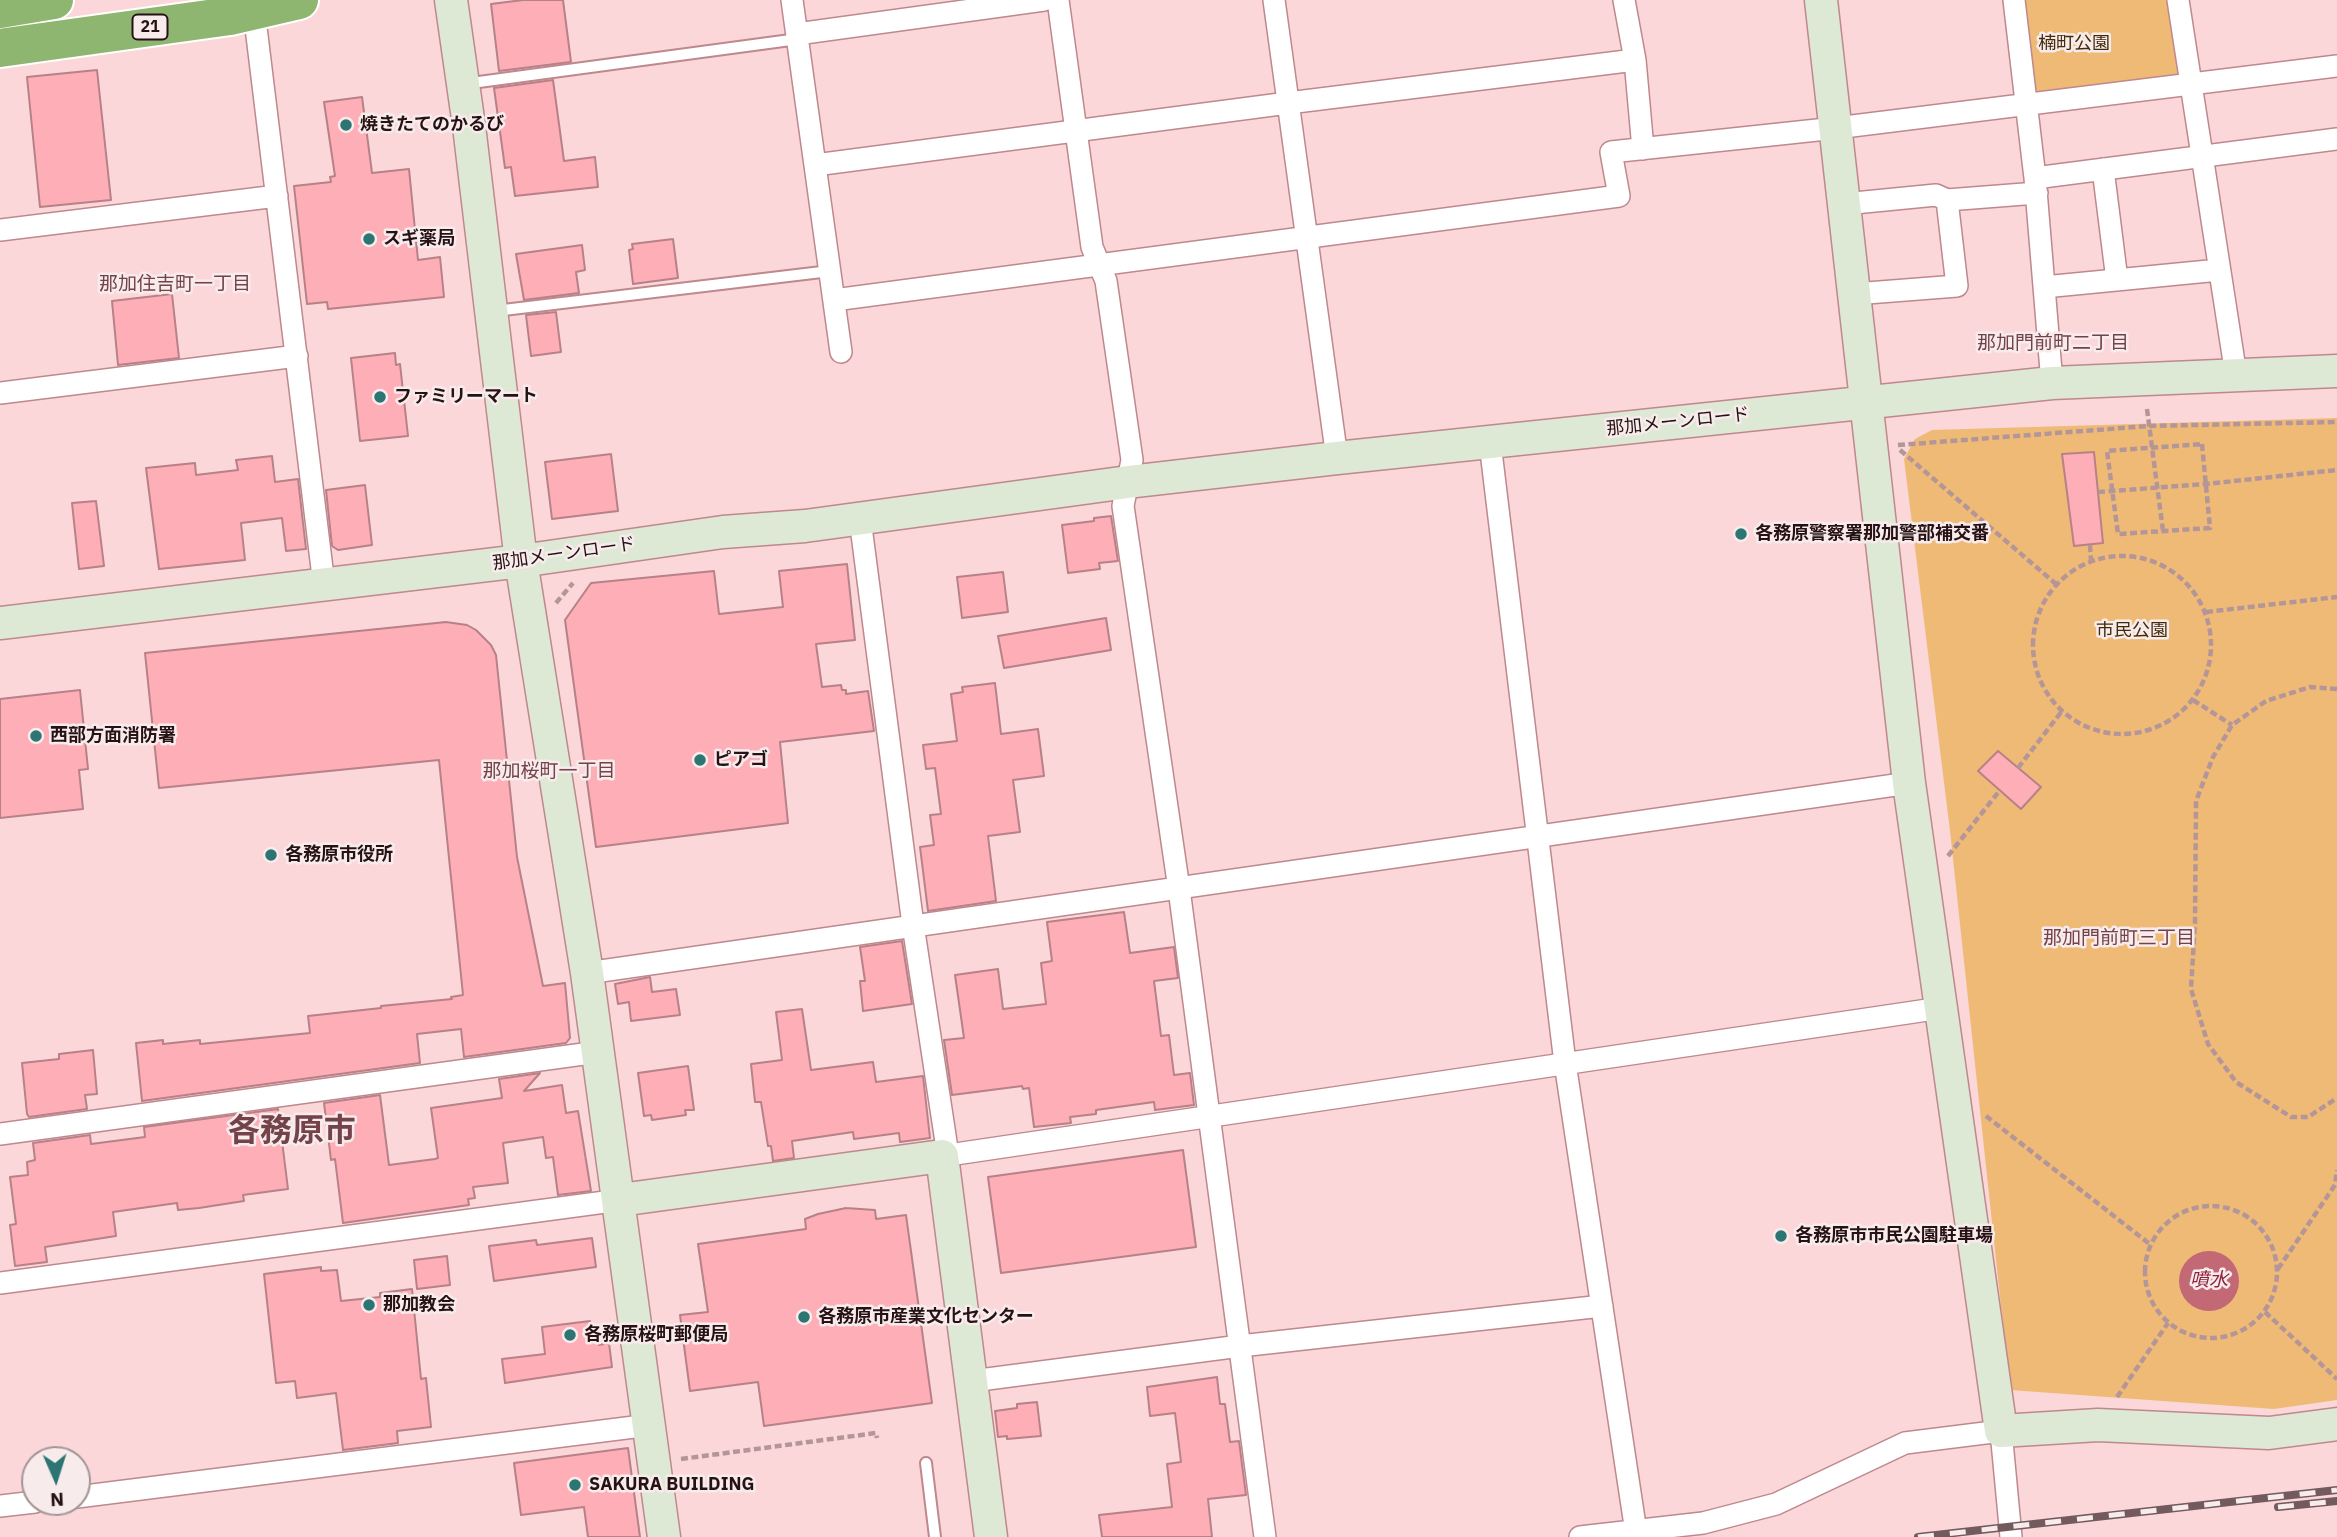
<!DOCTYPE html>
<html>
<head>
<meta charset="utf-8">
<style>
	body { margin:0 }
	#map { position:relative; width:2337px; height:1537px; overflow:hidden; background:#fbd7da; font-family:"IBM Plex Sans",sans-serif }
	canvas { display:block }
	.north { position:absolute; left:21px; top:1446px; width:70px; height:70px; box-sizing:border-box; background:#f7ebec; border:2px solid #a39496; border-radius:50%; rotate:177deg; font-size:19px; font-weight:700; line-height:28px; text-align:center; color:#261215 }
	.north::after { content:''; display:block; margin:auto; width:24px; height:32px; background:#2c7573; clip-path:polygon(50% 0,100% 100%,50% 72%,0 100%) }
</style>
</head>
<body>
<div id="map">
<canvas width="2337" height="1537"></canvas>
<div class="north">N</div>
</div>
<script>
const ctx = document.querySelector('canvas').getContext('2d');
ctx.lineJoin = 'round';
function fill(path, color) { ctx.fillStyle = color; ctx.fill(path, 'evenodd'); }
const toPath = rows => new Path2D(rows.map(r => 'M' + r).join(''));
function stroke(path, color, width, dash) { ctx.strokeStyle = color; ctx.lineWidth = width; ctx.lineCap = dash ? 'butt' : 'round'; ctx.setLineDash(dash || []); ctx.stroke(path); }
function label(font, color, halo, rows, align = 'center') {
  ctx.font = font + ' "IBM Plex Sans","Noto Sans JP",sans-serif'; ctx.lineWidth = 5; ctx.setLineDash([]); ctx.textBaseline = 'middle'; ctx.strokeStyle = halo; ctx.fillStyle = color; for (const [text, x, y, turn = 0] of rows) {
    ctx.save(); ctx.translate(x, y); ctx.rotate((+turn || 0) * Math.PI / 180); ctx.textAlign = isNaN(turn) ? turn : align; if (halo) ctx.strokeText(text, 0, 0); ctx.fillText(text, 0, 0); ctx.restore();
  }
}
const green = toPath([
	[2021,0,2172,0,2183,75,2033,93],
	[2337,418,2337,1400,2274,1409,2010,1390,1950,831,1904,459,1915,439,1932,430]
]);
const water = toPath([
	'2179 1281a30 30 0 1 1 60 0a30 30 0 1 1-60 0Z'
]);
const building = toPath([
	[523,0,563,0,571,62,499,71,491,4,523,0],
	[97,70,111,200,40,207,27,77,97,70],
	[553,80,564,161,595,157,598,187,515,196,511,167,505,168,494,88,553,80],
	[362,97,372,173,409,169,418,260,440,257,444,297,328,309,327,302,307,304,294,186,331,182,330,177,335,176,324,102,362,97],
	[673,239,678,278,633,284,629,250,633,249,632,244,673,239],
	[582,245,585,270,576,272,579,293,524,300,516,254,582,245],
	[172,294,179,358,118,365,112,301,172,294],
	[556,312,561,352,531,356,526,315,556,312],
	[395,353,396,365,400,364,408,436,360,441,351,358,395,353],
	[2094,452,2103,543,2074,546,2062,454,2094,452],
	[611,454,618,511,552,519,545,462,611,454],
	[272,456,275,482,298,479,306,549,286,551,282,518,241,523,245,560,159,569,146,468,195,463,196,475,238,470,236,460,272,456],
	[365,485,372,545,338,550,332,546,326,490,365,485],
	[96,501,104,566,79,569,72,503,96,501],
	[1111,516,1118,561,1099,563,1100,569,1068,573,1062,525,1094,521,1094,518,1111,516],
	[847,564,855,640,816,644,822,687,841,685,842,690,846,690,846,694,868,691,874,731,780,742,788,823,596,847,565,620,591,583,714,571,719,614,783,607,779,571,847,564],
	[1003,572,1008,612,962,618,957,577,1003,572],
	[1106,618,1111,650,1004,668,998,636,1106,618],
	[446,622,467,625,476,630,491,645,496,655,517,857,543,986,565,983,570,1038,566,1043,464,1057,461,1029,417,1034,420,1063,142,1101,136,1043,163,1040,163,1044,200,1040,200,1044,310,1033,308,1016,381,1008,381,1006,452,999,451,997,463,995,439,760,159,788,145,653,446,622],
	[995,683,1001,734,1038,729,1044,776,1013,780,1020,832,988,836,996,901,928,911,920,847,934,845,930,815,941,814,935,768,926,769,923,745,957,741,951,694,963,692,962,687,995,683],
	[80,690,88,769,79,770,83,809,0,818,0,699,80,690],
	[1998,751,2041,787,2021,809,1978,771,1998,751],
	[1124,912,1130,953,1174,947,1178,978,1154,981,1161,1036,1169,1035,1174,1075,1190,1073,1194,1105,1155,1110,1154,1102,1096,1110,1096,1114,1070,1117,1071,1123,1034,1127,1029,1088,1023,1089,1022,1086,952,1095,944,1040,964,1038,955,975,998,969,1003,1009,1046,1004,1041,963,1052,961,1047,922,1124,912],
	[902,941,912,1004,863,1011,860,981,865,981,860,947,902,941],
	[650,977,652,992,676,989,680,1015,631,1021,629,1002,618,1004,615,984,650,977],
	[802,1009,811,1070,873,1062,876,1082,923,1076,930,1138,900,1142,899,1133,854,1139,853,1132,792,1141,794,1158,773,1161,771,1146,768,1146,761,1102,755,1102,751,1064,782,1060,776,1012,802,1009],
	[93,1050,97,1094,85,1095,87,1109,29,1117,27,1114,22,1063,59,1059,59,1054,93,1050],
	[688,1066,694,1110,685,1110,686,1115,652,1120,651,1115,644,1116,638,1073,688,1066],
	[540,1073,524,1091,562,1085,566,1113,578,1111,591,1191,558,1195,553,1157,546,1158,543,1137,503,1143,508,1183,473,1187,475,1198,468,1199,469,1205,343,1223,335,1159,331,1160,324,1103,380,1095,389,1165,435,1159,438,1158,431,1108,502,1098,499,1079,540,1073],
	[278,1109,288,1189,243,1195,244,1201,199,1208,178,1210,177,1203,113,1212,116,1236,45,1247,47,1262,15,1266,10,1225,16,1224,10,1177,28,1175,27,1162,35,1160,33,1143,90,1135,91,1144,145,1137,144,1127,278,1109],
	[1183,1150,1196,1247,1001,1273,988,1177,1183,1150],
	[846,1208,875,1210,876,1219,906,1215,932,1403,764,1426,758,1382,690,1391,680,1315,708,1312,698,1244,806,1229,805,1219,818,1214,846,1208],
	[592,1238,596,1267,494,1281,489,1246,536,1240,537,1245,592,1238],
	[447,1256,450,1285,417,1289,414,1260,447,1256],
	[321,1267,321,1271,337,1270,341,1301,380,1297,380,1293,412,1289,421,1379,426,1378,431,1427,397,1431,398,1443,343,1450,336,1393,297,1398,295,1381,276,1383,264,1274,321,1267],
	[590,1321,592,1333,598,1332,599,1345,609,1343,612,1367,505,1383,502,1359,545,1354,542,1327,590,1321],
	[1217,1377,1220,1404,1225,1404,1230,1442,1239,1441,1246,1495,1208,1499,1212,1537,1102,1537,1099,1515,1172,1507,1167,1464,1181,1462,1175,1413,1150,1416,1147,1387,1217,1377],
	[1037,1402,1041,1436,1007,1439,1007,1436,998,1437,995,1411,1017,1408,1017,1404,1037,1402],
	[628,1448,640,1537,588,1537,584,1507,521,1515,514,1463,628,1448]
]);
const path = toPath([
	[2147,409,2163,531],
	[2202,444,2210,528,2118,534,2107,451,2202,444],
	[1898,445,2149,426,2337,422],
	[1900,450,2056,584],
	[2098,492,2206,484,2337,470],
	[2090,545,2091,561],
	'2033 645a89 89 0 1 1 178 0a89 89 0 1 1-178 0Z',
	[556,603,573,583],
	[2206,612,2337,597],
	[2337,689,2310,687,2266,701,2232,725,2213,757,2196,801,2195,923,2191,989,2208,1044,2236,1082,2291,1117,2308,1117,2337,1098],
	[2193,700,2232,725],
	[2018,768,2062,711],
	[1948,856,2000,790],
	[1986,1116,2151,1245],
	'2145 1272a66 66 0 1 1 132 0a66 66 0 1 1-132 0Z',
	[2278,1269,2335,1185,2337,1170],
	[2265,1312,2337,1379],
	[2117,1397,2168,1323],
	[681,1459,876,1433,877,1438]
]);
const lane = toPath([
	[464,84,798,39],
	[495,311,830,271],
	[926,1463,935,1537]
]);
const street = toPath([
	[792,0,841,352],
	[1058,0,1092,247,1106,281,1132,460,1123,506,1179,889,1265,1537],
	[1274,0,1337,458],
	[1624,0,1635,60,1643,149],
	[2014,0,2035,178,2052,383],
	[2178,0,2236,375],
	[254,11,324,585],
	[797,34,1044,0],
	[815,165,1288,103,1635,60],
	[2103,169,2117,280],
	[2035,178,2337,139],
	[1844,204,1936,195,1947,200,2037,193],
	[0,230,277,196],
	[2044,287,2219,270],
	[1854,294,1957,286,1947,200],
	[834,300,1619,196,1611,152,1836,128,2337,66],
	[0,393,297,356],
	[1490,443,1565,1063,1636,1532],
	[860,519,913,925,948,1155],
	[587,973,1909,783],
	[0,1134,598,1052],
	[942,1156,1941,1008],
	[0,1283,620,1200],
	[972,1381,1240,1346,1602,1306],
	[77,1497,650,1425],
	[0,1506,35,1502],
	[1580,1537,1703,1523,1776,1504,1905,1443,2001,1431,2011,1537]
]);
const secondary = toPath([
	[451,0,469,126,521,561,587,973,664,1537],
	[1821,0,1909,783,2001,1431,2098,1425,2269,1433,2337,1424],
	[0,623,521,561,723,532,805,526,1128,482,1337,458,2052,383,2337,371],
	[620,1200,942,1156,991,1537]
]);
const highway = toPath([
	[0,9,54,0],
	[0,48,230,16,299,0]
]);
const rail = toPath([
	[2278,1507,2337,1501],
	[1918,1537,2337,1490]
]);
const markers = [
	[346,125,7,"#2c7573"],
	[369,239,7,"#2c7573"],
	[380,397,7,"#2c7573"],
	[1741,534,7,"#2c7573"],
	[36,736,7,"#2c7573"],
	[700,760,7,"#2c7573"],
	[271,855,7,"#2c7573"],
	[1781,1236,7,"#2c7573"],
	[369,1305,7,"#2c7573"],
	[804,1317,7,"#2c7573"],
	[570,1335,7,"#2c7573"],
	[575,1485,7,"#2c7573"]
];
const shields = [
	[150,27,35]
];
const shieldNames = [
	["21",150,27]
];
const parkNames = [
	["楠町公園",2074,44],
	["市民公園",2132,631]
];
const poiNames = [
	["焼きたてのかるび",360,125],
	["スギ薬局",383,239],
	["ファミリーマート",394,397],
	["各務原警察署那加警部補交番",1755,534],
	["西部方面消防署",50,736],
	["ピアゴ",714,760],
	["各務原市役所",285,855],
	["各務原市市民公園駐車場",1795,1236],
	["那加教会",383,1305],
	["各務原市産業文化センター",818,1317],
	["各務原桜町郵便局",584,1335],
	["SAKURA BUILDING",589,1485]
];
const streetNames = [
	["那加メーンロード",1678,422,-6],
	["那加メーンロード",564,554,-8]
];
const neighbourhoodNames = [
	["那加住吉町一丁目",175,285],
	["那加門前町二丁目",2053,344],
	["那加桜町一丁目",549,772],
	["那加門前町三丁目",2119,939]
];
const waterNames = [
	["噴水",2209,1281]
];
const townNames = [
	["各務原市",292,1132]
];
fill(green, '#efba76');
fill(water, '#c36875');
fill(building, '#feaeb7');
stroke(building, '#b78187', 2);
stroke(lane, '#be888d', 14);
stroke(street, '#be888d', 24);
stroke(secondary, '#be888d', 35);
stroke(highway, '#fff', 42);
stroke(path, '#b49699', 4.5, [7, 3.5]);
stroke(lane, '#fff', 10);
stroke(street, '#fff', 21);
stroke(secondary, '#dde9d4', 32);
stroke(highway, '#8fb670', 38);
stroke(rail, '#735a5d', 8);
stroke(rail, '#f7ebec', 5, [16]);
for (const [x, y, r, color] of markers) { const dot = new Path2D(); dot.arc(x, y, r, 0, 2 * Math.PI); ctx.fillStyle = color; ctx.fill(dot); stroke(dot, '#f7ebec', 2.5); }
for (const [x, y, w] of shields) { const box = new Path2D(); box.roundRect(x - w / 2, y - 12.5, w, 25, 5); ctx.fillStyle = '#f7ebec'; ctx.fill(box); stroke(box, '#261215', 2); }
label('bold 16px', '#261215', null, shieldNames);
label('18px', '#432b09', '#f7ebec', parkNames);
label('bold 18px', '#261215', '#f7ebec', poiNames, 'left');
label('18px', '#261215', '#f7ebec', streetNames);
label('19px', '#74434a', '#f7ebec', neighbourhoodNames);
label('italic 19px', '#8f1f3b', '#f7ebec', waterNames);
label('bold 32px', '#74434a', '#f7ebec', townNames);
</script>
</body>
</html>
